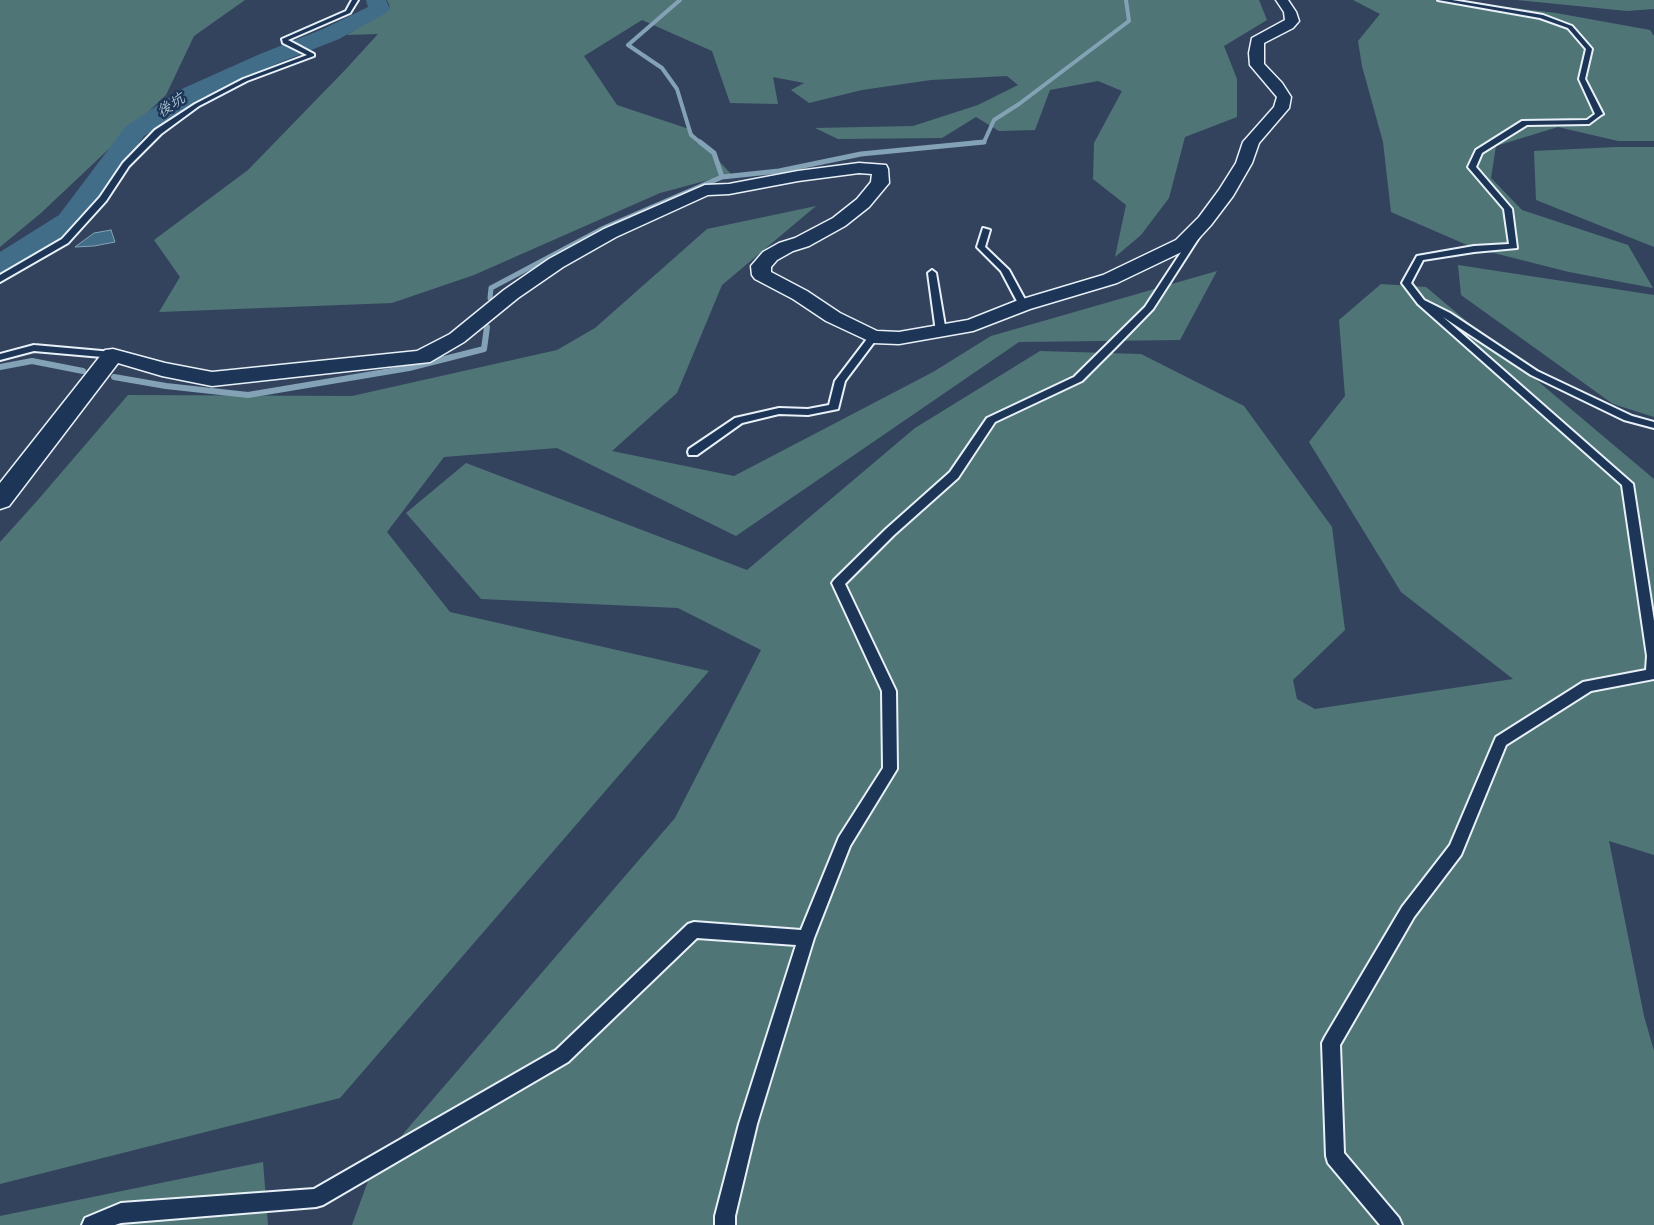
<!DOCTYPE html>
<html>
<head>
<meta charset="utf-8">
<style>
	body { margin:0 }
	canvas { display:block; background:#33435e }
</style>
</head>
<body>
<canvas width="1654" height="1225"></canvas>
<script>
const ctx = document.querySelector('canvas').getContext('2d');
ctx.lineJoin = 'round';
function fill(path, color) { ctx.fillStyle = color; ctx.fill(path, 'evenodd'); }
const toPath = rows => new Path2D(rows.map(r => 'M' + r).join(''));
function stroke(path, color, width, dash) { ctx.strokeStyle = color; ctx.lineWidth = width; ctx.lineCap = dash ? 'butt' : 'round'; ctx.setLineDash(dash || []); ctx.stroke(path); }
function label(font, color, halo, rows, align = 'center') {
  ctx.font = font + ' "Indie Flower","LXGW WenKai TC",sans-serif'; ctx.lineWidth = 5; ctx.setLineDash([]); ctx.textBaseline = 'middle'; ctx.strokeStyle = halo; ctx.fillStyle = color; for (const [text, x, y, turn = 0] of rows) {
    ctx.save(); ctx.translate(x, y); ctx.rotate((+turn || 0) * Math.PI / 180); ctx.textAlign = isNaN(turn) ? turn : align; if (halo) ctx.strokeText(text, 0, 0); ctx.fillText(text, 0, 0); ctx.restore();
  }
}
const green = toPath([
	[0,0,245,0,194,36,166,95,41,213,0,247],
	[387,0,1259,0,1267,20,1224,46,1237,79,1237,117,1185,137,1169,198,1141,235,1115,257,1126,205,1093,179,1094,143,1122,91,1098,81,1050,90,1035,130,999,131,976,117,942,138,838,139,815,128,913,126,978,105,1018,85,1007,76,931,80,862,90,809,103,791,90,804,83,773,77,778,104,730,103,712,51,642,20,584,56,617,105,689,129,731,174,660,193,474,275,392,303,159,312,180,277,154,240,248,170,346,69,378,34,347,35,390,7],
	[1353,0,1462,0,1465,2,1556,13,1650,30,1654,36,1654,141,1618,141,1558,127,1496,146,1491,178,1522,210,1628,245,1653,288,1569,272,1474,248,1391,212,1383,142,1362,66,1358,41,1380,14],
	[1517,0,1654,0,1654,9,1627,11],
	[1616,147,1654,147,1654,247,1536,200,1534,151],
	[816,206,722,285,677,393,612,451,734,476,933,372,991,336,1217,271,1180,340,1019,342,736,536,557,448,444,457,387,532,450,612,709,671,340,1098,0,1184,0,542,37,501,128,395,352,396,557,350,595,328,707,229],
	[1458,265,1654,295,1654,417,1613,404,1461,295],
	[1381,284,1426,287,1654,479,1654,855,1609,841,1644,1016,1654,1051,1654,1225,352,1225,372,1170,675,818,761,650,678,608,481,599,406,513,466,463,747,570,915,428,1040,351,1141,354,1244,406,1332,527,1345,630,1293,680,1297,699,1315,709,1513,679,1401,592,1309,442,1345,396,1339,320],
	[263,1162,268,1225,0,1225,0,1216]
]);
const water = toPath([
	[111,230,115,242,94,246,75,247,94,233,111,230]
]);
const streamFar2 = toPath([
	[680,0,628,45,662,68,677,89,691,135,701,143],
	[972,143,984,142,994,120,1019,104,1129,21,1126,0]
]);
const streamFar1 = toPath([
	[722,177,779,171,861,154,984,142],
	[490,298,491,288,604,228,722,177,714,153,700,142]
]);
const stream = toPath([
	[0,367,32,361,83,371],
	[114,377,166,386,248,395,409,368,484,349,487,327]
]);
const river = toPath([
	[366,0,386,0,390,9,386,13,339,39,276,64,202,98,144,136,79,227,11,273,0,275,0,252,59,215,126,126,184,88,260,54,323,29,368,7,366,0]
]);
const lane = toPath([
	[352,0,358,0,350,13,288,40,314,54,314,56,247,81,199,106,161,134,129,166,106,201,68,243,0,282,0,275,62,239,100,197,123,163,155,130,195,104,243,79,307,55,283,43,282,39,346,11,352,0],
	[1438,0,1452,0,1543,15,1572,26,1592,49,1585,79,1603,114,1601,115,1589,124,1527,125,1482,153,1476,167,1512,209,1517,248,1474,252,1423,260,1411,283,1424,300,1450,313,1537,371,1632,416,1654,422,1654,428,1624,420,1531,375,1443,317,1633,484,1654,621,1654,679,1591,691,1506,745,1461,855,1414,917,1340,1045,1344,1153,1399,1218,1402,1225,1380,1225,1328,1163,1326,1156,1322,1043,1325,1037,1402,907,1450,845,1496,737,1583,682,1646,670,1647,656,1622,485,1418,304,1402,283,1417,256,1474,246,1509,244,1504,209,1468,167,1476,150,1522,121,1587,120,1595,114,1579,79,1586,49,1568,28,1540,18,1438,0],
	[983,228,990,230,985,247,1009,270,1028,305,1026,307,1020,307,1001,271,977,247,983,228],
	[1193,234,1200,236,1153,309,1116,347,1082,381,995,422,958,478,894,535,845,584,896,691,897,769,850,846,814,938,757,1124,735,1216,735,1225,715,1225,715,1216,739,1124,796,945,697,938,568,1062,323,1205,316,1207,121,1223,115,1225,82,1225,85,1218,121,1203,314,1189,556,1050,688,924,694,922,801,930,839,837,883,768,882,691,832,583,834,580,886,529,950,472,987,418,1074,377,1145,307,1193,234],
	[932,270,936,273,946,332,941,335,936,332,928,273,932,270],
	[873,334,878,337,845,381,838,409,808,415,779,414,742,423,697,455,689,455,688,452,689,449,735,418,779,408,808,409,829,405,835,381,870,335,873,334],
	[34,345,113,352,118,355,113,358,34,351,0,360,0,354,34,345]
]);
const secondary = toPath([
	[1276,0,1288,0,1296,12,1299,21,1293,28,1264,43,1264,64,1282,83,1291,97,1289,108,1259,143,1252,163,1233,196,1211,225,1190,248,1117,283,1030,309,973,331,899,344,873,343,826,321,793,299,755,279,752,275,751,266,763,252,779,243,795,238,833,218,857,199,871,182,872,174,859,173,798,181,729,194,708,195,616,237,563,267,518,298,464,342,430,362,212,386,162,376,118,363,9,506,0,509,0,483,105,350,113,349,165,363,212,372,417,351,450,334,504,290,549,259,604,229,705,185,729,184,798,171,859,163,886,165,888,169,889,183,869,207,845,226,809,246,793,251,777,260,771,267,771,272,807,291,840,313,877,331,899,332,968,320,1016,301,1103,275,1176,240,1199,217,1219,190,1236,163,1243,142,1274,107,1277,97,1250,65,1249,53,1252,38,1285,20,1284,12,1276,0]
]);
const farWaternames = [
	["後坑",172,107,-33]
];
fill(green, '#507576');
fill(water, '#426d89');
stroke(water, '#84a2b5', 1);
stroke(streamFar2, '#84a2b5', 4);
stroke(streamFar1, '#84a2b5', 5);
stroke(stream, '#84a2b5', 6);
fill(river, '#426d89');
stroke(lane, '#e8f1f8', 4);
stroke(secondary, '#e8f1f8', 3);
fill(lane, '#1d3557');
fill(secondary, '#1d3557');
label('italic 15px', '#aec3d1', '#1d3557', farWaternames);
</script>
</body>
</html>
